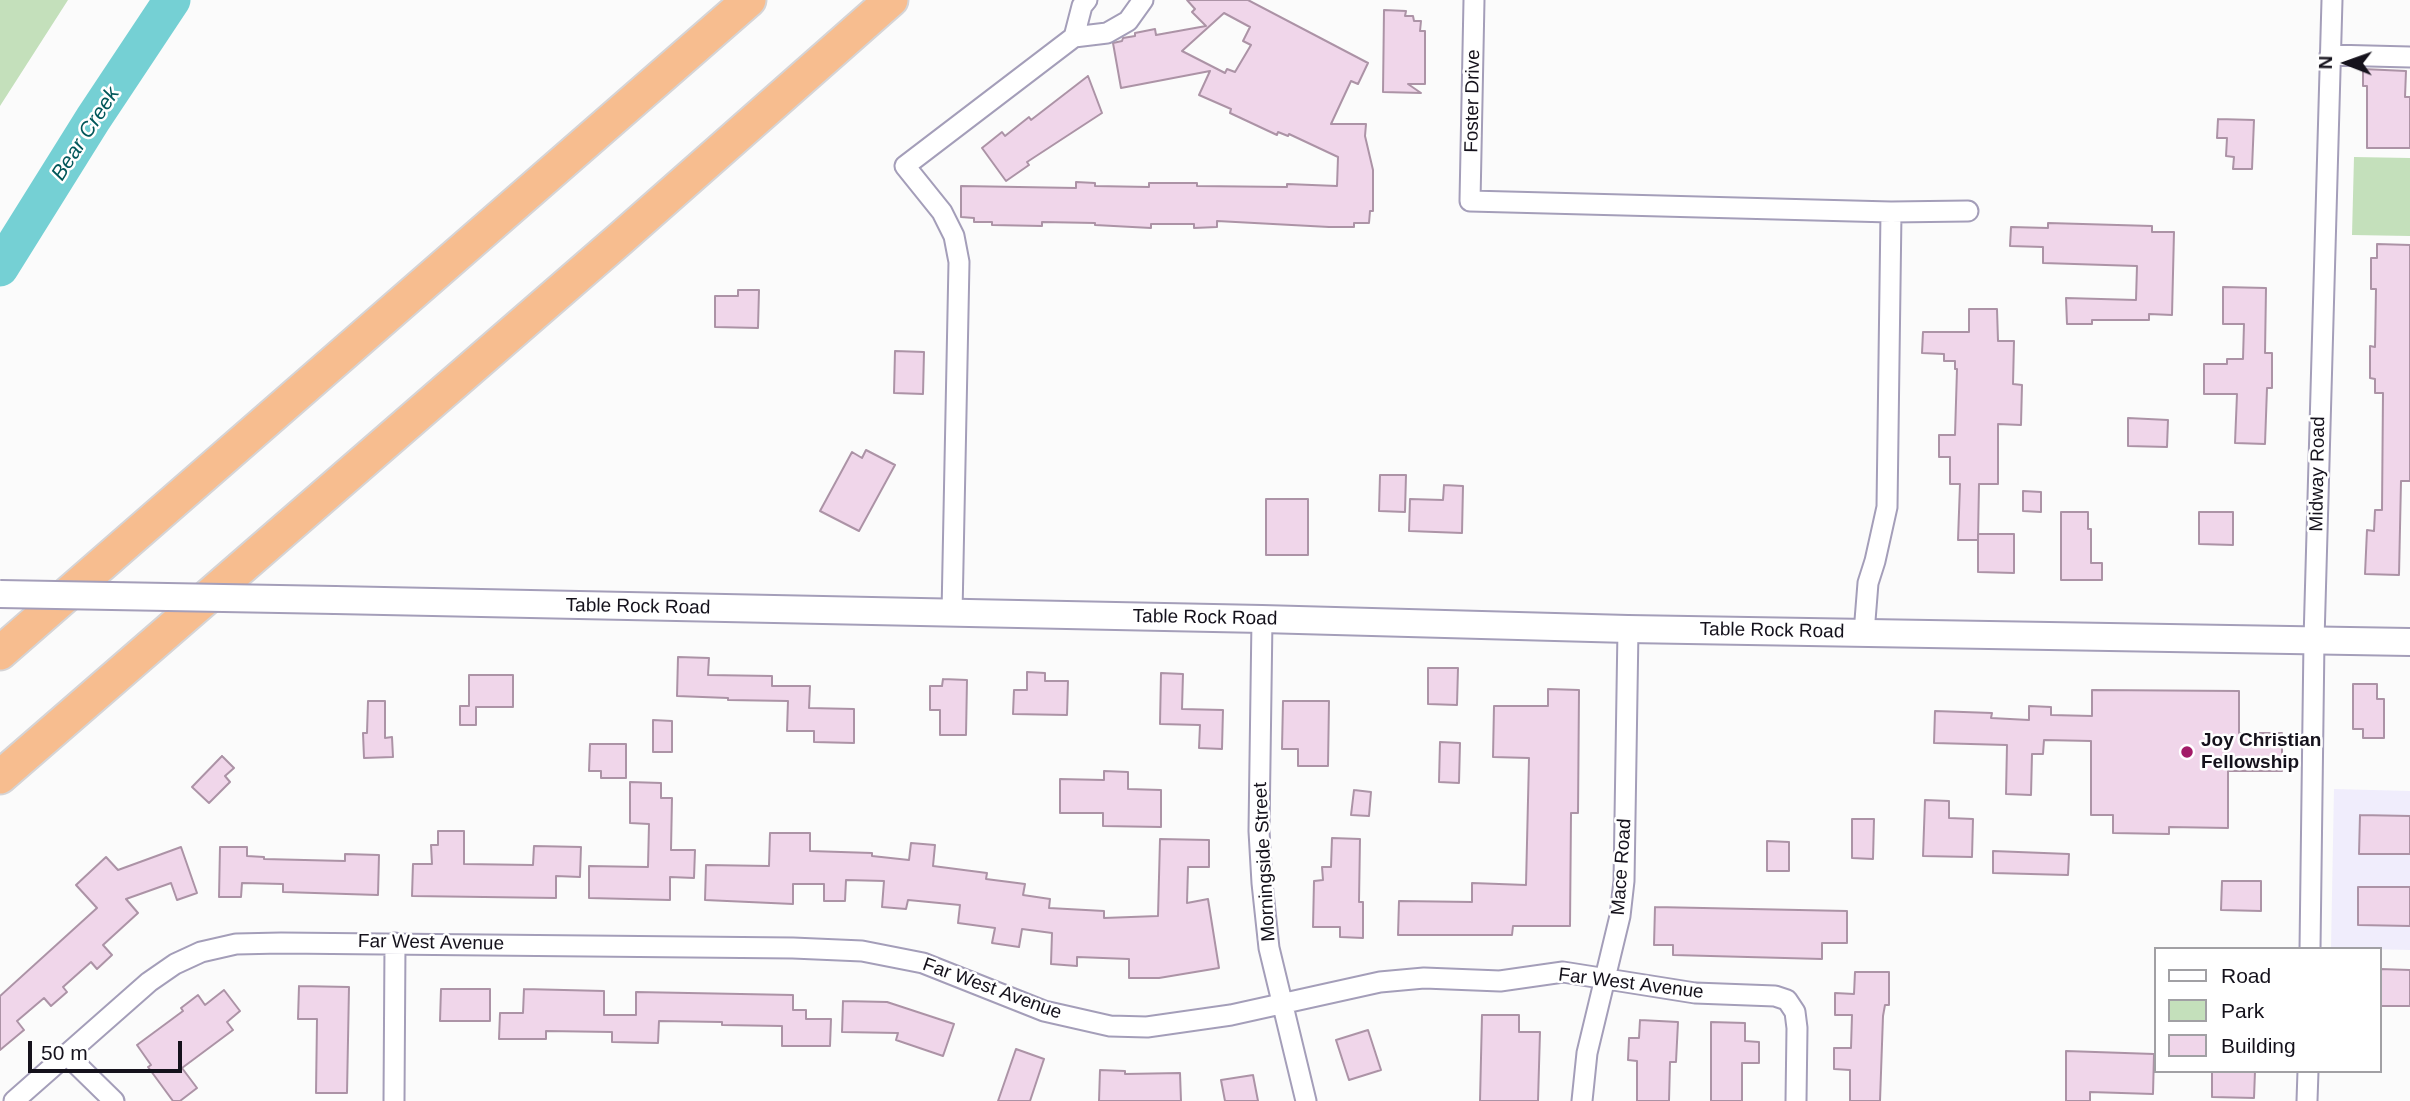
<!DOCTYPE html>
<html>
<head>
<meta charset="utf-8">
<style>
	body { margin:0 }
	#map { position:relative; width:2410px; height:1101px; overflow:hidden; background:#fbfbfb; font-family:Arial,sans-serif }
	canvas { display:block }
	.legend { position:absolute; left:2154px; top:947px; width:228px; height:126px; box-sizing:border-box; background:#fff; border:2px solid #a1a0a4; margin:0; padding:9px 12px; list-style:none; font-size:21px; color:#15121c }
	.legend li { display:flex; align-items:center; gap:14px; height:35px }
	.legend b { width:35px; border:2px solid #a1a0a4 }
	.north { position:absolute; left:2312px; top:28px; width:70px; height:70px; -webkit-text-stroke:5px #fff; paint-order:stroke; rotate:271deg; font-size:19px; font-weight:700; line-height:28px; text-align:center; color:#15121c }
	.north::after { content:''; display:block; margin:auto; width:24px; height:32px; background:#15121c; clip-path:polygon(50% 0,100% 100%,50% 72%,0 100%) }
	.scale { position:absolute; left:28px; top:1041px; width:154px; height:32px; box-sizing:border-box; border:4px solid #15121c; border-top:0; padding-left:9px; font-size:21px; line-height:24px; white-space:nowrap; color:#15121c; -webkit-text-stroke:5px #fff; paint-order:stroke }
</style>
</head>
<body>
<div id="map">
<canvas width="2410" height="1101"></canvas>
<ul class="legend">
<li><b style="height:9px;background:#fff"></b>Road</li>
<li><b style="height:19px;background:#c4e0bb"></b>Park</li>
<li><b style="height:19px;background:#f0d6ea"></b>Building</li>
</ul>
<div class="north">N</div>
<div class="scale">50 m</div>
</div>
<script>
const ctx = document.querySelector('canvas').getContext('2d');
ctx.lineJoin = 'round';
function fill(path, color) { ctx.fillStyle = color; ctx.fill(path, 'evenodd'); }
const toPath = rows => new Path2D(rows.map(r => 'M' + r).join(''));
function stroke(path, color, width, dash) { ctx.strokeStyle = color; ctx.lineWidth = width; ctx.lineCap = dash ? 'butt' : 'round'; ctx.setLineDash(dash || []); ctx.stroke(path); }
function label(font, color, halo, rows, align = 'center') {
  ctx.font = font + ' Arial,sans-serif'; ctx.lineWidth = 5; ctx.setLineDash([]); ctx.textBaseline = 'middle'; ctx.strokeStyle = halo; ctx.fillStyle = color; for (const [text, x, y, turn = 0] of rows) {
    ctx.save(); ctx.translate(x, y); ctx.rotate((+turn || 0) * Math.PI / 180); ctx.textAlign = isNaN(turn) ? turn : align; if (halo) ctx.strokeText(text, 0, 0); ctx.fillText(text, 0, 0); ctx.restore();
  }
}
const built = toPath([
	[2334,789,2410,791,2410,950,2331,948]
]);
const green = toPath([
	[0,0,68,0,0,106],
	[2354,157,2410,158,2410,236,2352,235]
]);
const river = toPath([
	[0,268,93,119,172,0]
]);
const building = toPath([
	[1187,0,1248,0,1368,63,1358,84,1351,81,1331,124,1366,124,1365,136,1373,170,1373,211,1370,211,1369,223,1354,223,1354,227,1329,227,1217,221,1217,227,1194,228,1194,224,1151,224,1151,228,1095,225,1095,223,1042,222,1042,226,992,225,992,222,974,222,974,218,961,217,961,186,1076,188,1076,182,1095,183,1095,186,1149,187,1149,183,1197,183,1197,186,1287,187,1287,184,1337,186,1338,157,1289,134,1288,136,1278,132,1277,135,1230,113,1231,109,1199,95,1210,71,1121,88,1113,43,1122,41,1123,38,1135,36,1135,33,1155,29,1156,35,1206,26,1192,12,1195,9,1187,0],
	[1224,13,1250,27,1243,41,1251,45,1235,72,1227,69,1225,73,1182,51,1224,13],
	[1384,10,1406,11,1405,16,1413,16,1414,21,1421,21,1420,31,1425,31,1425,84,1408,84,1421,93,1383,92,1384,10],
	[2363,69,2406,71,2405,97,2410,97,2410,148,2367,148,2367,86,2363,86,2363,69],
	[1088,76,1102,113,1027,162,1029,165,1006,181,982,148,1002,132,1005,136,1029,117,1031,120,1088,76],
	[2218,119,2254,120,2252,169,2233,169,2234,157,2226,156,2227,138,2217,138,2218,119],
	[2048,223,2152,226,2152,232,2174,232,2172,315,2149,314,2149,320,2092,320,2092,324,2067,324,2066,298,2136,300,2137,266,2043,263,2043,247,2010,246,2011,227,2048,228,2048,223],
	[2377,244,2410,245,2410,481,2401,481,2399,575,2365,574,2367,530,2374,531,2375,510,2382,510,2383,393,2375,393,2375,379,2370,378,2370,346,2375,347,2376,289,2371,289,2371,258,2377,258,2377,244],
	[2223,287,2266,288,2265,353,2272,353,2272,388,2267,388,2265,444,2235,443,2237,394,2204,394,2204,364,2227,364,2227,359,2243,359,2244,324,2223,324,2223,287],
	[738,290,759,290,758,328,715,327,715,296,738,296,738,290],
	[1969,309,1997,309,1998,341,2014,341,2013,384,2022,385,2021,425,1998,424,1998,484,1979,484,1978,540,1958,540,1960,484,1950,484,1950,457,1939,457,1939,435,1955,435,1957,369,1955,369,1955,361,1944,361,1944,354,1922,353,1923,332,1969,332,1969,309],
	[895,351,924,352,923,394,894,393,895,351],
	[2128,418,2168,420,2167,447,2128,446,2128,418],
	[866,450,895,465,859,531,820,511,852,452,862,458,866,450],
	[1380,475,1406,475,1405,512,1379,511,1380,475],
	[1444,485,1463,486,1462,533,1409,531,1410,499,1443,500,1444,485],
	[2023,491,2041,492,2041,512,2023,511,2023,491],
	[1266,499,1308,499,1308,555,1266,555,1266,499],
	[2061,512,2088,512,2088,529,2091,529,2091,563,2102,563,2102,580,2061,580,2061,512],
	[2199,512,2233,512,2233,545,2199,544,2199,512],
	[1978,534,2014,534,2014,573,1978,572,1978,534],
	[678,657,709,658,708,675,772,676,772,686,810,686,809,708,854,709,854,743,814,742,814,731,787,731,788,701,728,700,728,698,677,696,678,657],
	[1428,668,1458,668,1457,705,1428,704,1428,668],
	[1027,672,1045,673,1045,681,1068,681,1067,715,1013,714,1014,690,1027,690,1027,672],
	[1161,673,1183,674,1182,709,1223,710,1222,749,1199,748,1200,725,1160,724,1161,673],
	[469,675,513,675,513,707,476,707,476,725,460,725,460,706,469,706,469,675],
	[943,679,967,680,966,735,940,735,940,710,930,710,930,686,942,686,943,679],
	[2353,684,2377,684,2377,699,2384,699,2384,738,2363,738,2363,729,2353,729,2353,684],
	[1548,689,1579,690,1578,813,1571,813,1570,926,1513,926,1512,935,1398,935,1399,901,1472,902,1472,883,1526,885,1529,758,1493,757,1494,706,1548,706,1548,689],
	[2092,690,2239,691,2239,733,2282,733,2282,771,2228,771,2228,828,2169,827,2169,834,2113,833,2113,815,2091,815,2091,741,2044,740,2043,754,2032,754,2031,795,2006,794,2007,745,1934,743,1935,711,1992,713,1991,718,2029,720,2029,706,2051,707,2051,715,2092,716,2092,690],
	[368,701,385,701,385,738,392,737,393,757,364,758,363,733,367,733,368,701],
	[1283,701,1329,701,1328,766,1298,766,1298,749,1282,749,1283,701],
	[653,720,672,721,672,752,653,752,653,720],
	[1440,742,1460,743,1459,783,1439,782,1440,742],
	[590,744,626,744,626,778,601,778,601,771,589,771,590,744],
	[222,756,234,768,225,776,230,782,209,803,192,787,222,756],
	[1104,771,1128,772,1128,789,1161,790,1161,827,1103,826,1103,813,1060,813,1060,779,1104,780,1104,771],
	[630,782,661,783,661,798,672,798,671,850,695,850,694,878,670,877,670,900,589,898,589,866,648,867,649,824,630,823,630,782],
	[1354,790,1371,792,1369,816,1351,815,1354,790],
	[1925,800,1949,801,1949,818,1973,819,1972,857,1923,856,1925,800],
	[2360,815,2410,816,2410,854,2359,854,2360,815],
	[1852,819,1874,819,1873,859,1852,858,1852,819],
	[438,831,464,831,464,864,533,865,534,846,581,847,580,877,556,876,556,898,412,896,413,864,432,864,431,845,438,845,438,831],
	[770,833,810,833,810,851,872,853,872,856,909,860,911,843,935,845,933,866,987,873,986,879,1025,884,1023,895,1050,899,1049,908,1104,911,1104,918,1158,916,1160,839,1209,840,1209,867,1188,867,1187,903,1208,899,1219,968,1159,978,1129,978,1129,959,1077,957,1077,966,1051,964,1052,933,1022,929,1019,947,992,943,995,928,958,923,960,905,908,900,906,909,882,907,884,881,846,880,845,901,824,901,824,884,793,884,793,904,705,900,706,865,769,866,770,833],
	[1332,838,1360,839,1359,902,1363,902,1363,938,1340,937,1340,927,1313,927,1314,881,1323,880,1322,867,1331,867,1332,838],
	[1767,841,1789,842,1789,871,1767,871,1767,841],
	[181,847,197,893,177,900,171,883,126,899,138,913,103,945,112,955,97,969,91,962,63,987,67,992,51,1006,44,998,17,1021,24,1030,0,1050,0,996,97,908,76,885,106,857,118,870,181,847],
	[220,847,247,847,247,856,264,857,264,859,345,861,345,854,379,855,378,895,283,892,283,884,242,883,241,897,219,897,220,847],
	[1993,851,2069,854,2068,875,1993,873,1993,851],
	[2222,881,2261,881,2261,911,2221,910,2222,881],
	[2358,887,2410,887,2410,926,2358,925,2358,887],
	[1655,907,1847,911,1847,943,1822,943,1822,959,1673,955,1673,945,1654,945,1655,907],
	[2380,969,2410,970,2410,1006,2380,1006,2380,969],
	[1855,972,1889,972,1889,1005,1885,1005,1883,1016,1880,1101,1850,1101,1850,1070,1834,1069,1834,1048,1851,1048,1852,1015,1835,1015,1835,993,1854,994,1855,972],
	[299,986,349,987,347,1093,316,1093,317,1019,298,1019,299,986],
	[441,989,490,989,490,1021,440,1021,441,989],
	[524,989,604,991,604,1015,636,1015,636,992,793,995,793,1010,806,1010,806,1019,831,1019,830,1046,782,1046,782,1026,722,1025,722,1022,659,1021,658,1043,612,1042,612,1032,546,1031,546,1039,499,1039,500,1013,523,1013,524,989],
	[224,990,240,1011,227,1022,233,1030,182,1068,197,1088,180,1101,173,1101,148,1067,151,1065,137,1045,183,1011,181,1008,198,995,205,1005,224,990],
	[843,1001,887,1002,954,1024,943,1056,896,1040,898,1033,842,1032,843,1001],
	[1482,1015,1519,1015,1519,1032,1540,1032,1538,1101,1480,1101,1482,1015],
	[1640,1020,1678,1022,1676,1062,1670,1062,1669,1101,1637,1101,1637,1061,1628,1060,1629,1038,1639,1038,1640,1020],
	[1711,1022,1745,1023,1745,1041,1759,1042,1759,1063,1742,1063,1742,1101,1711,1101,1711,1022],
	[1368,1030,1381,1070,1349,1080,1336,1040,1368,1030],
	[1016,1049,1044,1059,1030,1101,998,1101,1016,1049],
	[2066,1051,2154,1054,2153,1094,2090,1092,2090,1101,2066,1101,2066,1051],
	[1100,1070,1125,1071,1125,1074,1180,1073,1181,1101,1099,1101,1100,1070],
	[2212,1071,2255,1071,2254,1098,2212,1097,2212,1071],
	[1253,1075,1258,1101,1225,1101,1221,1080,1253,1075]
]);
const minor = toPath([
	[1474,0,1470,201,1891,212,1887,507,1875,561,1868,583,1864,633],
	[1074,37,1082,6,1087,0],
	[2330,55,2410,57],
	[1891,212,1968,211],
	[952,613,959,262,954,236,942,212,905,166,1074,37,1107,33,1128,21,1143,0],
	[1262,619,1259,831,1262,883,1269,948,1306,1101],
	[2310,949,2314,640,2332,0],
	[67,1055,114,1101],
	[14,1101,149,982,175,964,201,952,236,944,281,943,793,948,862,951,923,963,1044,1011,1110,1026,1147,1027,1231,1015,1380,982,1424,978,1500,981,1563,972,1695,993,1775,996,1787,1000,1795,1012,1797,1028,1796,1101],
	[394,1101,395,943],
	[1582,1101,1587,1053,1620,916,1624,881,1628,629],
	[2307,1101,2308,1071]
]);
const secondary = toPath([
	[335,600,1262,619,1628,629,2410,642]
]);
const motorway = toPath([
	[0,653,749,0],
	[0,777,620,239,891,0]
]);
const secondaryBridge = toPath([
	[0,594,335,600]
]);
const markers = [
	[2187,752,7,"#a21b68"]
];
const streetNames = [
	["Foster Drive",1473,101,-89],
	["Midway Road",2318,474,-89],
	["Table Rock Road",638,607,1],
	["Table Rock Road",1205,618,1],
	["Table Rock Road",1772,631,1],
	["Morningside Street",1265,862,-93],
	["Mace Road",1622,867,-86],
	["Far West Avenue",431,943,1],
	["Far West Avenue",1631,984,7],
	["Far West Avenue",992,989,20]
];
const poiNames = [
	["Joy Christian",2201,741],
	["Fellowship",2201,763]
];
const waterNames = [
	["Bear Creek",86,134,-57]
];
fill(built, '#f0edfc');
fill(green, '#c4e0bb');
stroke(river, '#75d0d4', 37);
fill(building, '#f0d6ea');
stroke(building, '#ac93a6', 2);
stroke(minor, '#a49eb9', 23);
stroke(secondary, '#a49eb9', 30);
stroke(motorway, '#d5d4d6', 37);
stroke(minor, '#fff', 19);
stroke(secondary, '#fff', 26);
stroke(motorway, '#f7bd8f', 33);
stroke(secondaryBridge, '#a49eb9', 30, []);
stroke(secondaryBridge, '#fff', 26);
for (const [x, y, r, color] of markers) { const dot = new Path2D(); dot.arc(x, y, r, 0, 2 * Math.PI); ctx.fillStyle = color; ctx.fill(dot); stroke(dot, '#fff', 2.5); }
label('19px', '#15121c', '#fff', streetNames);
label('bold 19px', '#15121c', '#fff', poiNames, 'left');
label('italic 21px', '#01575a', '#fff', waterNames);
</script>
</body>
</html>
